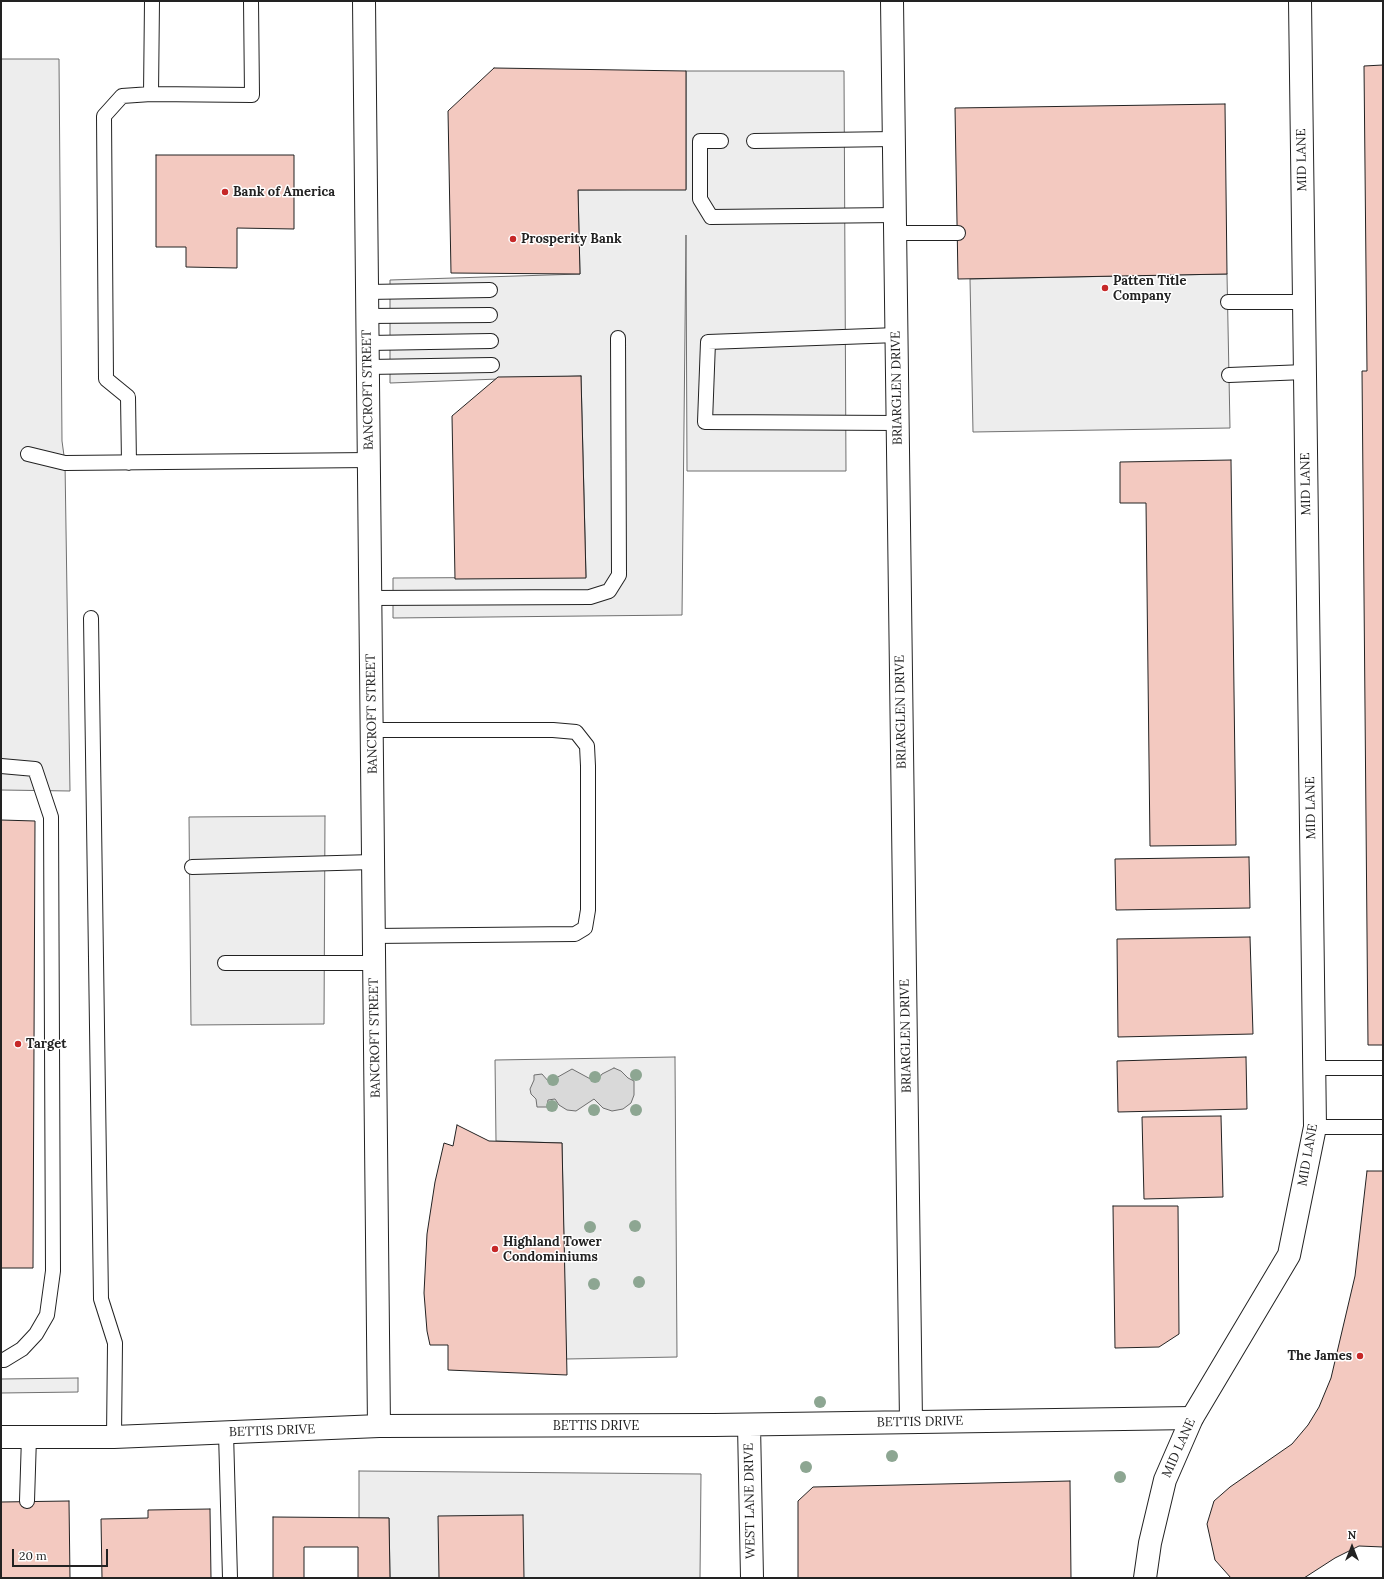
<!DOCTYPE html>
<html>
<head>
<meta charset="utf-8">
<style>
	body { margin:0 }
	#map { position:relative; width:1384px; height:1579px; overflow:hidden; background:#fff; font-family:Lora,serif }
	canvas { display:block }
	.frame { position:absolute; inset:0; border:2px solid #222; pointer-events:none }
	.north { position:absolute; left:1332px; top:1527px; width:40px; height:40px; -webkit-text-stroke:3px #fff; paint-order:stroke; rotate:0deg; font-size:11px; font-weight:700; line-height:16px; text-align:center; color:#222 }
	.north::after { content:''; display:block; margin:auto; width:14px; height:18px; background:#222; clip-path:polygon(50% 0,100% 100%,50% 72%,0 100%) }
	.scale { position:absolute; left:12px; top:1549px; width:96px; height:18px; box-sizing:border-box; border:2px solid #222; border-top:0; padding-left:5px; font-size:12px; line-height:14px; white-space:nowrap; color:#222; -webkit-text-stroke:3px #fff; paint-order:stroke }
</style>
</head>
<body>
<div id="map">
<canvas width="1384" height="1579"></canvas>
<div class="frame"></div>
<div class="north">N</div>
<div class="scale">20 m</div>
</div>
<script>
const ctx = document.querySelector('canvas').getContext('2d');
ctx.lineJoin = 'round';
function fill(path, color) { ctx.fillStyle = color; ctx.fill(path, 'evenodd'); }
const toPath = rows => new Path2D(rows.map(r => 'M' + r).join(''));
function stroke(path, color, width, dash) { ctx.strokeStyle = color; ctx.lineWidth = width; ctx.lineCap = dash ? 'butt' : 'round'; ctx.setLineDash(dash || []); ctx.stroke(path); }
function label(font, color, halo, rows, align = 'center') {
  ctx.font = font + ' Lora,serif'; ctx.lineWidth = 3; ctx.setLineDash([]); ctx.textBaseline = 'middle'; ctx.strokeStyle = halo; ctx.fillStyle = color; for (const [text, x, y, turn = 0] of rows) {
    ctx.save(); ctx.translate(x, y); ctx.rotate((+turn || 0) * Math.PI / 180); ctx.textAlign = isNaN(turn) ? turn : align; if (halo) ctx.strokeText(text, 0, 0); ctx.fillText(text, 0, 0); ctx.restore();
  }
}
const green = toPath([
	[78,1378,78,1392,1,1393,1,1379,78,1378]
]);
const parking = toPath([
	[1,59,59,59,62,441,65,463,70,791,1,790,1,59],
	[686,71,844,71,846,471,687,471,686,235,682,615,393,618,393,578,586,577,581,376,390,383,390,280,580,274,578,190,686,189,686,71],
	[1227,274,1230,428,973,432,970,279,1227,274],
	[325,816,324,1024,191,1025,189,817,325,816],
	[675,1057,677,1357,566,1359,562,1143,496,1141,495,1060,675,1057],
	[359,1471,701,1474,700,1578,390,1578,389,1518,359,1518,359,1471]
]);
const water = toPath([
	[614,1068,621,1071,628,1078,634,1081,634,1095,631,1103,623,1109,612,1111,603,1108,594,1099,576,1111,567,1110,559,1105,555,1099,548,1100,547,1107,537,1107,536,1099,531,1094,530,1089,534,1080,534,1075,542,1074,549,1082,572,1069,596,1082,602,1074,614,1068]
]);
const building = toPath([
	[1383,65,1383,1045,1368,1045,1362,371,1367,371,1364,66,1383,65],
	[494,68,686,71,686,190,578,190,580,274,451,273,448,111,494,68],
	[1225,104,1227,274,958,279,955,108,1225,104],
	[156,155,294,155,294,229,237,228,237,268,186,267,186,247,156,247,156,155],
	[581,376,586,578,455,579,452,416,498,377,581,376],
	[1231,460,1236,845,1150,846,1146,503,1120,503,1120,462,1231,460],
	[1,820,35,821,33,1268,1,1268,1,820],
	[1249,857,1250,908,1116,910,1115,859,1249,857],
	[1250,937,1253,1034,1118,1037,1117,939,1250,937],
	[1246,1057,1247,1109,1118,1112,1117,1061,1246,1057],
	[1221,1116,1223,1197,1144,1199,1142,1117,1221,1116],
	[457,1125,489,1141,562,1143,567,1375,448,1370,448,1345,430,1345,427,1331,424,1293,427,1234,435,1182,444,1143,453,1146,457,1125],
	[1367,1171,1383,1171,1383,1547,1359,1546,1335,1558,1304,1578,1231,1578,1215,1560,1207,1524,1214,1501,1230,1487,1292,1444,1308,1425,1319,1407,1331,1378,1355,1276,1367,1171],
	[1113,1206,1178,1206,1179,1334,1159,1347,1115,1348,1113,1206],
	[1070,1481,1071,1578,798,1578,798,1501,813,1487,1070,1481],
	[69,1501,70,1578,1,1578,1,1502,69,1501],
	[210,1509,211,1578,102,1578,101,1519,148,1518,148,1510,210,1509],
	[523,1515,524,1578,439,1578,438,1516,523,1515],
	[273,1517,389,1518,390,1578,358,1578,358,1547,304,1547,304,1578,273,1578,273,1517]
]);
const service = toPath([
	[152,1,151,94,252,95,251,1],
	[721,141,700,141,700,199,711,217,895,215],
	[754,141,894,139],
	[895,233,958,233],
	[367,292,490,290],
	[1228,302,1304,302],
	[368,316,490,315],
	[897,335,708,342,705,422,898,423],
	[368,343,491,341],
	[368,367,492,365],
	[1229,375,1305,372],
	[28,454,65,463,369,460],
	[129,463,128,397,106,379,104,116,122,96,151,94],
	[370,598,590,597,609,591,619,575,618,338],
	[91,618,101,1299,115,1343,114,1437],
	[372,730,553,730,576,732,587,746,588,766,588,910,585,928,575,934,374,936],
	[1,766,35,769,51,817,53,1271,47,1315,36,1334,22,1349,4,1360,1,1360],
	[192,867,373,862],
	[225,963,374,963],
	[1314,1068,1383,1068],
	[1315,1127,1383,1127],
	[226,1433,230,1578],
	[27,1501,29,1437]
]);
const minor = toPath([
	[364,1,379,1426],
	[892,1,911,1422],
	[749,1425,752,1578],
	[1,1437,114,1437,379,1426,714,1425,1192,1418]
]);
const tertiary = toPath([
	[1145,1578,1150,1543,1165,1480,1192,1418,1289,1255,1315,1127,1300,1]
]);
const trees = [
	[636,1075],
	[595,1077],
	[553,1080],
	[552,1106],
	[594,1110],
	[636,1110],
	[635,1226],
	[590,1227],
	[639,1282],
	[594,1284],
	[820,1402],
	[892,1456],
	[806,1467],
	[1120,1477]
];
const markers = [
	[225,192,4,"#c62828"],
	[513,239,4,"#c62828"],
	[1105,288,4,"#c62828"],
	[18,1044,4,"#c62828"],
	[495,1249,4,"#c62828"],
	[1360,1356,4,"#c62828"]
];
const streetNames = [
	["MID LANE",1302,160,-91],
	["BRIARGLEN DRIVE",897,388,-91],
	["BANCROFT STREET",368,390,-91],
	["MID LANE",1306,484,-91],
	["BRIARGLEN DRIVE",901,712,-91],
	["BANCROFT STREET",372,714,-91],
	["MID LANE",1311,808,-91],
	["BRIARGLEN DRIVE",906,1036,-91],
	["BANCROFT STREET",375,1038,-91],
	["MID LANE",1308,1155,-80],
	["BETTIS DRIVE",920,1422,-1],
	["BETTIS DRIVE",596,1426],
	["BETTIS DRIVE",272,1431,-2],
	["MID LANE",1179,1448,-66],
	["WEST LANE DRIVE",750,1501,-91]
];
const poiNames = [
	["Bank of America",233,192],
	["Prosperity Bank",521,239],
	["Patten Title",1113,281],
	["Company",1113,296],
	["Target",26,1044],
	["Highland Tower",503,1242],
	["Condominiums",503,1257],
	["The James",1352,1356,"right"]
];
fill(green, '#eee');
stroke(green, '#6f6f6f', 1);
fill(parking, '#ededed');
stroke(parking, '#6f6f6f', 1);
fill(water, '#d9d9d9');
stroke(water, '#6f6f6f', 1);
fill(building, '#f3c9c0');
stroke(building, '#222', 1);
stroke(service, '#222', 16);
stroke(minor, '#222', 24);
stroke(tertiary, '#222', 24);
stroke(service, '#fff', 14);
stroke(minor, '#fff', 22);
stroke(tertiary, '#fff', 22);
ctx.fillStyle = '#8da692';
for (const [x, y] of trees) { ctx.beginPath(); ctx.arc(x, y, 6, 0, 2 * Math.PI); ctx.fill(); }
for (const [x, y, r, color] of markers) { const dot = new Path2D(); dot.arc(x, y, r, 0, 2 * Math.PI); ctx.fillStyle = color; ctx.fill(dot); stroke(dot, '#fff', 1.5); }
label('13px', '#222', '#fff', streetNames);
label('bold 13px', '#222', '#fff', poiNames, 'left');
</script>
</body>
</html>
